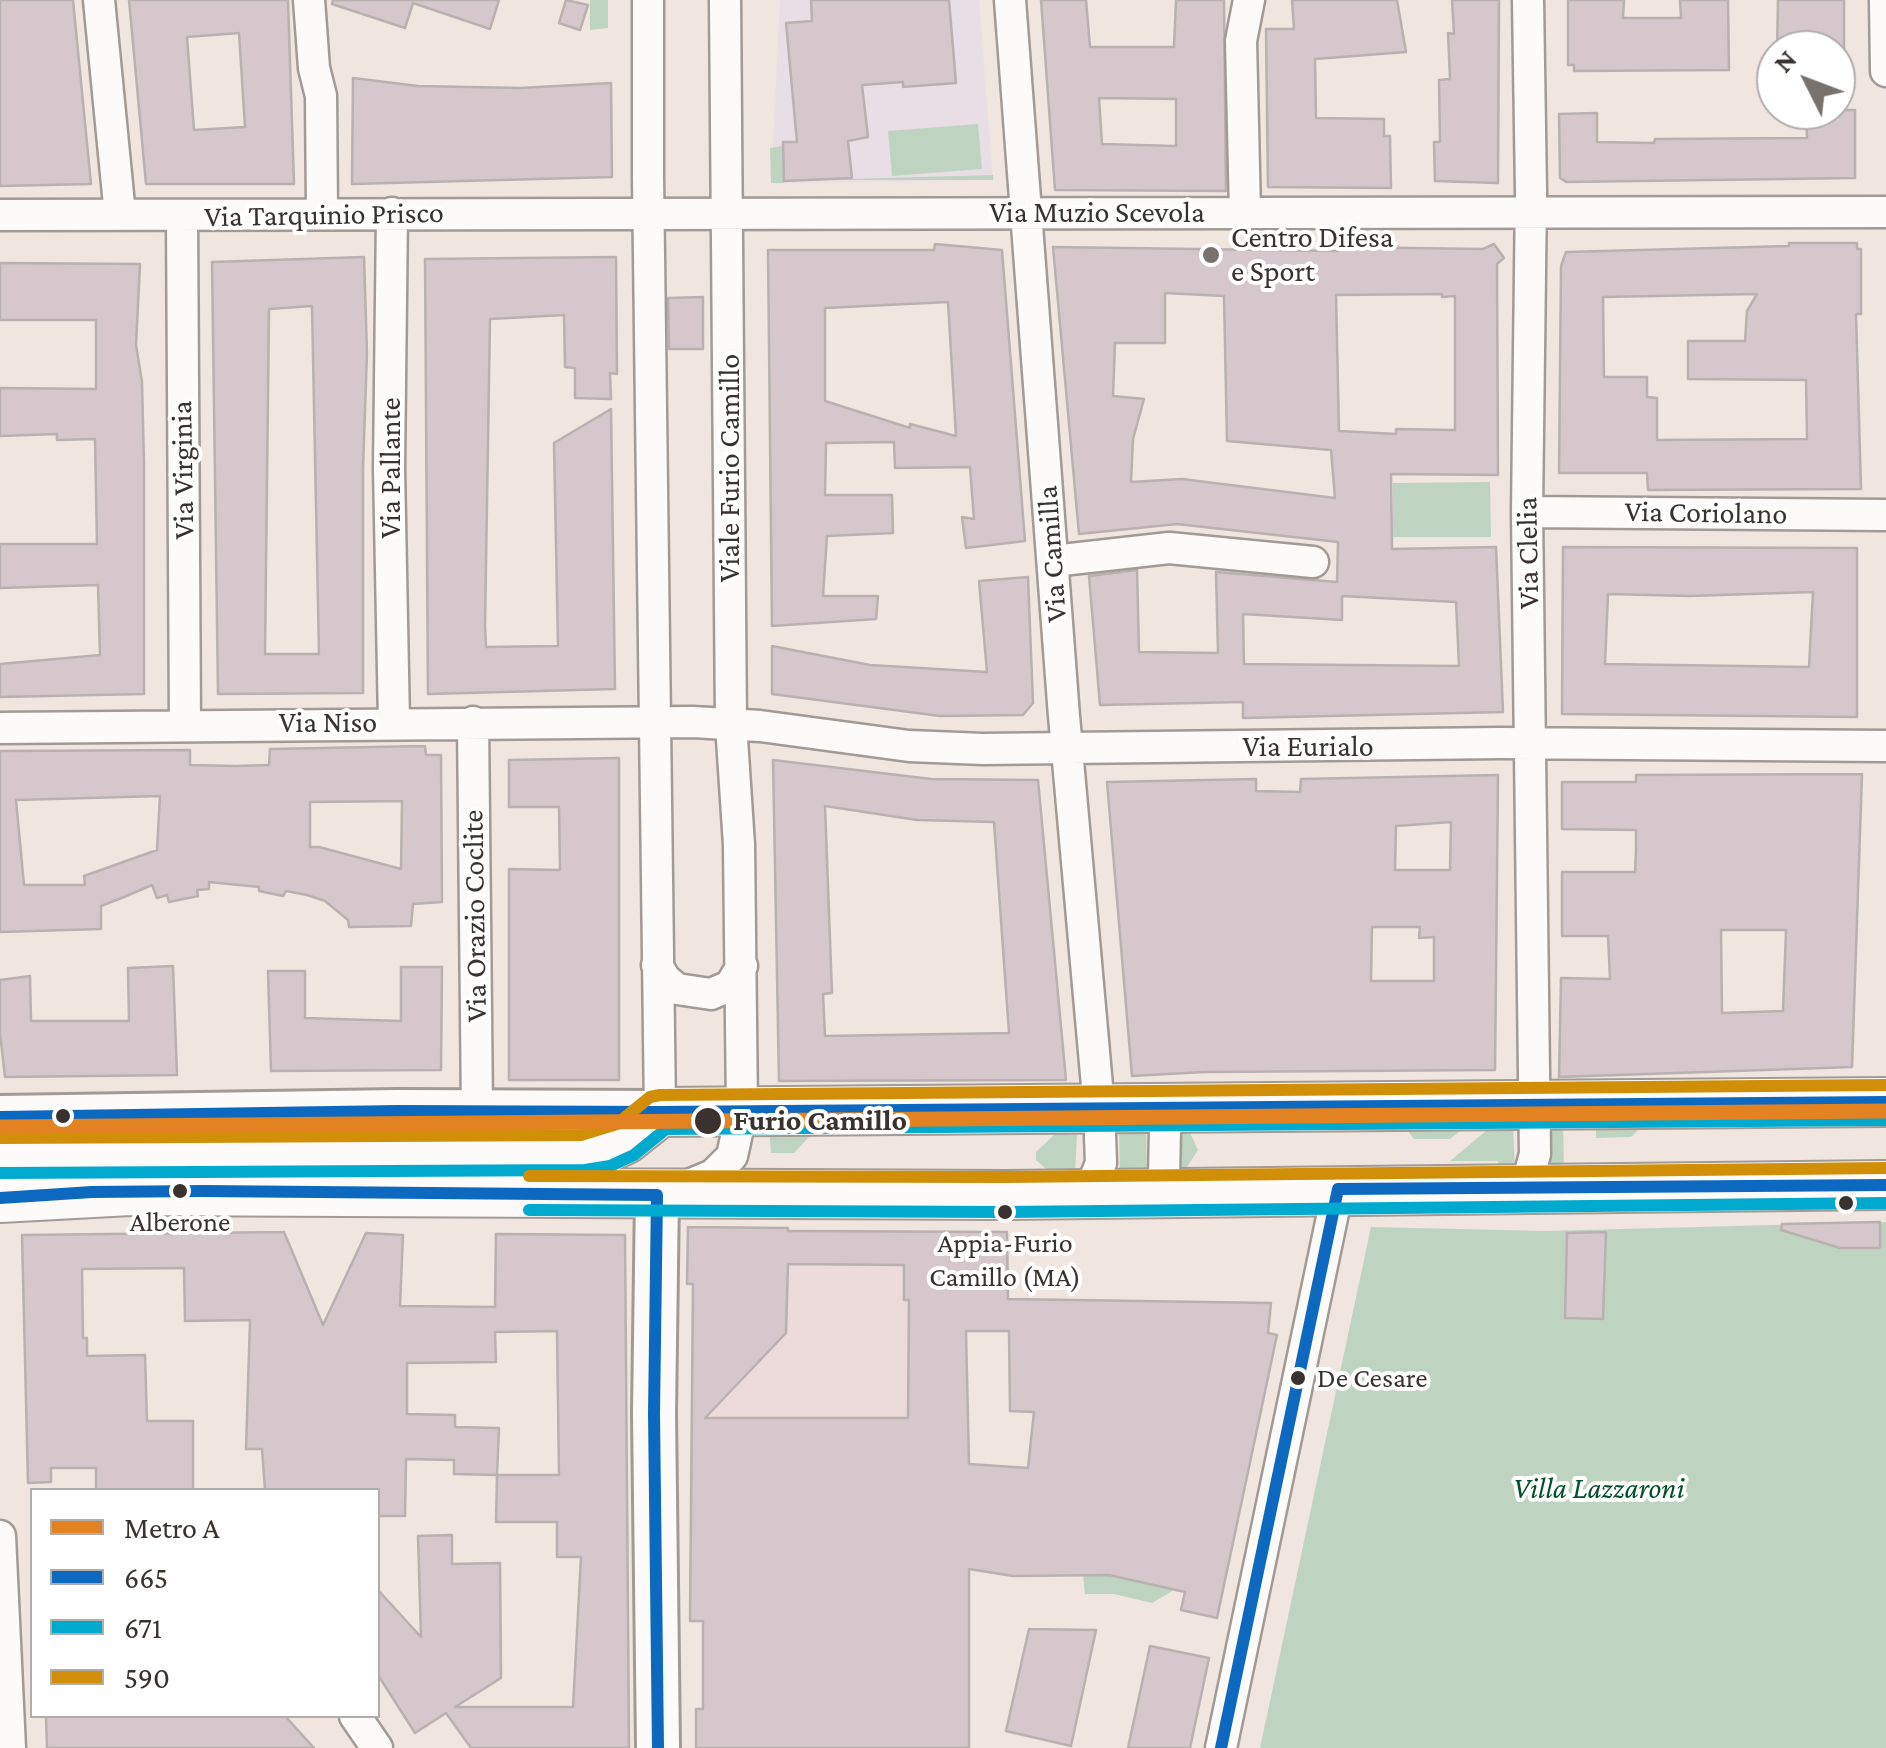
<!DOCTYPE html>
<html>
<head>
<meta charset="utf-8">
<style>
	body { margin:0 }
	#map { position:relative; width:1886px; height:1748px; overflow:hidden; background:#f0e5df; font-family:"Crimson Pro",serif }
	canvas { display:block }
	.legend { position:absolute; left:30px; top:1488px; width:350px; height:230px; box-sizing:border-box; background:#fff; border:2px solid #b0adab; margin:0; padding:12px 18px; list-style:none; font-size:30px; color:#39322e }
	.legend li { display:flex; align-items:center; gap:20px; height:50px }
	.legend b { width:50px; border:2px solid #b0adab }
	.north { position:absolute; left:1756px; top:30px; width:100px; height:100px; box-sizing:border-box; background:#fff; border:2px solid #b0adab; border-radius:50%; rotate:312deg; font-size:28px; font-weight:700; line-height:40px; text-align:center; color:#39322e }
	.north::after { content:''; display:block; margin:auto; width:35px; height:45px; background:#79716c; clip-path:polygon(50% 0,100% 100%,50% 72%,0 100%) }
</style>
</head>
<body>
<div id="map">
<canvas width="1886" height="1748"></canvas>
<ul class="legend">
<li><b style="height:12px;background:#e38220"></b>Metro A</li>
<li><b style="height:12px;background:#0c69bf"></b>665</li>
<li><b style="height:12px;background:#00a9ce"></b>671</li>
<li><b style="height:12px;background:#d18f09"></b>590</li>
</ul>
<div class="north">N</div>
</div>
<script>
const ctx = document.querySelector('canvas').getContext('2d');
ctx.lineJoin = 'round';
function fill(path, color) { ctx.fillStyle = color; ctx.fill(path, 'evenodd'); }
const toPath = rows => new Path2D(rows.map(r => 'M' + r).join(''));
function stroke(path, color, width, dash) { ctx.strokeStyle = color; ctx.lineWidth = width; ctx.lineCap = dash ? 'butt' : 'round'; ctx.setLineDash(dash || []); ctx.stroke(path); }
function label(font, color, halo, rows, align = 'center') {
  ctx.font = font + ' "Crimson Pro",serif'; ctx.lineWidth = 8; ctx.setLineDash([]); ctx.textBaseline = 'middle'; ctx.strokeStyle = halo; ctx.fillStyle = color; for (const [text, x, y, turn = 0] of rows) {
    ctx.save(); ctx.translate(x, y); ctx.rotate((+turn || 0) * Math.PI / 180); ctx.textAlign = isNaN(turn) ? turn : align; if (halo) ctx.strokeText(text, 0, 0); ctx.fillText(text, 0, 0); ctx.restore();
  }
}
const commercial = toPath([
	[688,1227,1007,1232,1008,1272,987,1273,966,1332,969,1748,702,1709,703,1621,690,1621,693,1285,687,1284]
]);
const education = toPath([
	[780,0,979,0,993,180,771,183]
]);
const green = toPath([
	[590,0,608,0,608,28,590,30],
	[978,124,982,169,892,176,888,131],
	[782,146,784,183,771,183,770,148],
	[993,175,993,180,810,180],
	[1490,482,1491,537,1393,537,1393,483],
	[1596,1120,1648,1120,1631,1137,1596,1138],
	[1545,1122,1563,1123,1564,1171,1545,1171],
	[821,1124,794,1153,771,1153,769,1125],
	[1513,1125,1515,1170,1499,1174,1498,1161,1450,1161,1492,1126],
	[1187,1126,1198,1150,1181,1176,1177,1176,1176,1128],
	[1404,1126,1466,1126,1450,1139,1414,1139],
	[1119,1128,1146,1128,1147,1178,1120,1179],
	[1055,1134,1077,1135,1075,1172,1052,1174,1036,1160,1036,1152],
	[1886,1222,1886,1748,1260,1748,1371,1227,1546,1231],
	[1083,1575,1109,1575,1174,1590,1152,1603,1114,1594,1085,1594]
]);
const building = toPath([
	[0,0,73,0,91,184,0,186,0,0],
	[129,0,288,0,294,184,146,184,129,0],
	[239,33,245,127,194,130,187,37,239,33],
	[333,0,499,0,490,29,413,3,405,28,332,4,333,0],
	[566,0,588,5,580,30,559,23,566,0],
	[811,0,949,0,956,83,903,87,903,82,862,85,868,137,848,141,852,178,784,181,783,142,797,142,786,23,812,21,811,0],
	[1041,0,1086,0,1090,47,1174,47,1176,0,1224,0,1226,191,1055,190,1041,0],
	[1099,98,1176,99,1176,146,1102,144,1099,98],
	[1292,0,1397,0,1406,52,1315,59,1316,118,1384,119,1384,136,1390,136,1391,188,1268,187,1266,29,1294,29,1292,0],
	[1452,0,1499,0,1498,183,1435,181,1434,142,1440,142,1439,80,1450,79,1448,33,1454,34,1452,0],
	[1568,0,1624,0,1623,18,1681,18,1680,0,1728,0,1729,70,1574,71,1574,65,1568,65,1568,0],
	[1778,0,1844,0,1844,50,1777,50,1778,0],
	[353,78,418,86,520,88,611,83,612,177,352,184,353,78],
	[1806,110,1855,110,1855,178,1566,182,1560,178,1559,114,1597,113,1597,142,1654,143,1655,139,1807,138,1806,110],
	[1789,243,1857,243,1857,249,1861,249,1861,314,1856,314,1861,489,1648,490,1647,473,1559,473,1561,266,1566,252,1789,246,1789,243],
	[1757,294,1747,311,1745,341,1688,341,1688,379,1806,380,1807,439,1657,440,1657,398,1647,397,1647,377,1604,377,1603,297,1757,294],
	[935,244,1002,250,1025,541,966,548,962,517,974,519,970,467,895,468,894,442,826,443,825,495,892,495,893,533,827,536,823,596,878,596,876,619,772,626,768,250,934,250,935,244],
	[948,302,956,436,910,424,910,428,825,401,825,308,948,302],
	[1494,244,1504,258,1497,264,1498,475,1391,474,1392,549,1496,547,1503,712,1243,718,1243,702,1100,705,1089,576,1137,570,1139,652,1218,653,1216,572,1337,582,1338,542,1177,524,1079,534,1053,247,1338,251,1338,247,1483,249,1494,244],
	[1165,293,1224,296,1227,441,1331,450,1335,498,1182,479,1131,482,1133,439,1144,399,1113,396,1115,343,1165,343,1165,293],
	[1442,294,1442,297,1455,296,1455,430,1396,429,1396,434,1339,431,1336,295,1442,294],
	[1342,596,1456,602,1459,666,1244,664,1243,614,1342,620,1342,596],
	[364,257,367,353,363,468,363,693,218,694,212,262,364,257],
	[312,306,319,654,265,654,269,309,312,306],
	[616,257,617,374,610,373,611,399,575,398,575,368,565,367,564,315,490,319,485,625,486,647,558,646,554,443,611,409,615,689,428,694,425,259,616,257],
	[0,263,140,264,136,345,142,382,144,463,144,694,0,697,0,664,100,655,98,585,0,588,0,544,97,544,95,439,57,440,57,434,0,436,0,388,96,389,96,320,0,320,0,263],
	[703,297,703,349,669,349,668,298,703,297],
	[1563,547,1857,548,1857,717,1562,714,1563,547],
	[1813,592,1809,667,1605,664,1608,594,1689,596,1813,592],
	[1028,577,1033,703,1023,715,940,716,772,694,772,646,870,665,987,672,979,581,1028,577],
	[425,746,426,755,441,755,442,902,413,904,411,926,349,927,348,920,325,901,307,895,286,891,283,896,259,891,259,887,209,882,209,889,197,890,198,896,169,902,167,895,157,898,152,885,124,897,101,906,101,929,0,932,0,751,190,750,190,765,236,766,269,765,270,749,425,746],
	[160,796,157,850,84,876,85,885,24,885,16,800,160,796],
	[402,801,401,869,319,847,310,847,310,802,402,801],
	[619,758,619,1080,509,1080,509,869,560,870,559,807,509,807,509,760,619,758],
	[773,760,931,779,1038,780,1066,1080,779,1081,773,760],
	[825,806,917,820,994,822,1009,1033,825,1036,823,994,832,993,825,806],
	[1862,774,1852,1067,1559,1077,1561,978,1610,979,1608,936,1562,936,1562,872,1635,872,1636,850,1636,830,1562,829,1562,782,1636,782,1636,775,1862,774],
	[1721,930,1786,930,1783,1011,1722,1013,1721,930],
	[1498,775,1495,1070,1204,1072,1132,1076,1107,782,1256,779,1256,791,1300,792,1301,779,1498,775],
	[1451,822,1450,870,1395,870,1396,826,1451,822],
	[1372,927,1420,927,1419,938,1434,937,1434,981,1371,981,1372,927],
	[173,966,177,1075,5,1077,0,1033,0,980,30,976,31,1021,129,1021,128,968,173,966],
	[401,967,442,967,441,1070,271,1071,268,971,305,971,305,1018,401,1021,401,967],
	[1880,1222,1880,1248,1840,1248,1781,1230,1782,1224,1880,1222],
	[688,1227,788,1228,788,1231,1007,1232,1008,1299,1271,1303,1268,1333,1277,1335,1217,1618,1181,1610,1185,1592,1109,1575,1013,1576,969,1569,969,1748,696,1748,696,1709,703,1709,703,1621,690,1621,693,1284,687,1284,688,1227],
	[788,1264,904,1265,904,1300,909,1300,908,1418,705,1418,786,1333,788,1264],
	[966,1331,1009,1331,1010,1411,1034,1412,1028,1468,969,1464,966,1331],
	[284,1232,323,1325,366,1233,403,1235,400,1306,495,1307,496,1234,625,1235,629,1748,471,1748,446,1713,415,1733,378,1675,378,1590,421,1637,418,1536,452,1535,452,1564,500,1563,501,1678,455,1707,573,1707,581,1557,557,1557,557,1522,496,1522,497,1475,454,1474,454,1460,406,1459,405,1516,378,1516,378,1490,265,1490,262,1449,246,1449,250,1320,185,1321,184,1268,82,1269,83,1338,87,1338,87,1356,145,1355,147,1421,193,1421,193,1490,96,1490,96,1468,51,1468,51,1482,28,1483,22,1235,284,1232],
	[557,1331,559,1475,497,1475,499,1428,455,1427,455,1415,407,1414,407,1363,496,1362,495,1332,557,1331],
	[1606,1232,1603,1319,1565,1318,1567,1233,1606,1232],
	[1029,1629,1096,1630,1071,1746,1006,1731,1029,1629],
	[1150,1646,1209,1658,1190,1748,1128,1748,1150,1646],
	[46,1716,285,1716,314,1748,47,1748,46,1716]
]);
const street = toPath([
	[99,0,120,215],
	[309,0,314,68,321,96,322,214],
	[648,0,648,177,660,1112],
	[1010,0,1064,716,1099,1108,1101,1163,1095,1178,1079,1194],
	[1885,0,1886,71],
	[1245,212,1241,41,1249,0],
	[392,213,389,468,394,723],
	[0,215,1886,212],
	[182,216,185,724],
	[1527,512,1886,515],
	[1053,561,1169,548,1313,562],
	[473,722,477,1111],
	[0,728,693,722,760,726,909,746,983,749,1501,743,1886,746],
	[657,965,665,979,677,989,711,994,730,986,742,966],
	[684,1187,713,1175,732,1156,742,1110,739,845,731,724,725,0],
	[1526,1187,1535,1154,1527,512,1531,192,1528,0],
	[1178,1192,1164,1177,1165,1128,1180,1108],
	[0,1536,10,1748],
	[355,1716,377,1748],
	[1221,1748,1338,1189]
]);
const secondary = toPath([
	[0,1117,398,1111,660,1112],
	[657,1195,654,1413,658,1748]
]);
const primary = toPath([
	[0,1156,329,1152,583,1153,605,1149,626,1139,660,1112,1886,1102],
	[0,1198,130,1191,1005,1195,1886,1185]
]);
const bus1 = toPath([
	[0,1117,398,1111,660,1112,1886,1102],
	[0,1198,92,1192,203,1191,657,1195,654,1413,658,1748],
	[1221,1748,1338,1189,1886,1185]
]);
const bus2 = toPath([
	[0,1173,585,1170,610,1166,634,1155,666,1129,1886,1120],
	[529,1210,1005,1212,1886,1203]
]);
const bus3 = toPath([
	[0,1138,581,1135,617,1124,650,1097,660,1095,1886,1085],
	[529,1176,1005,1177,1886,1168]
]);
const metro1 = toPath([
	[0,1127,1886,1111]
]);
const markers = [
	[1211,255,10,"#79716c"],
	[63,1116,9,"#39322e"],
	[708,1121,15,"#39322e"],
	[180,1191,9,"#39322e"],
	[1846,1203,9,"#39322e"],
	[1005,1212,9,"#39322e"],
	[1298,1378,9,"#39322e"]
];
const busNames = [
	["Alberone",180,1222],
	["Appia-Furio",1005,1243],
	["Camillo (MA)",1005,1277],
	["De Cesare",1317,1378,"left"]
];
const streetNames = [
	["Via Muzio Scevola",1097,213],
	["Via Tarquinio Prisco",324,215,-1],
	["Via Pallante",391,468,-90],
	["Viale Furio Camillo",730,468,-90],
	["Via Virginia",183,470,-91],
	["Via Coriolano",1706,513,1],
	["Via Clelia",1528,553,-91],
	["Via Camilla",1052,554,-94],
	["Via Niso",328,723],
	["Via Eurialo",1308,747],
	["Via Orazio Coclite",475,916,-91]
];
const poiNames = [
	["Centro Difesa",1231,238],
	["e Sport",1231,272]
];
const stopNames = [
	["Furio Camillo",733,1121]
];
const parkNames = [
	["Villa Lazzaroni",1599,1489]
];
fill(commercial, '#eddada');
fill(education, '#eadee6');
fill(green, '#bfd4c0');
fill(building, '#d6c7cc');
stroke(building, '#b8b1b0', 2.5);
stroke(street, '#a29a95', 35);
stroke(secondary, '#a29a95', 48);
stroke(primary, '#a29a95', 52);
stroke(street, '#fdfbfa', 30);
stroke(secondary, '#fdfbfa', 42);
stroke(primary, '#fdfbfa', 48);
stroke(bus1, '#0c69bf', 12);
stroke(bus2, '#00a9ce', 12);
stroke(bus3, '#d18f09', 12);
stroke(metro1, '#e38220', 15);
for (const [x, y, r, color] of markers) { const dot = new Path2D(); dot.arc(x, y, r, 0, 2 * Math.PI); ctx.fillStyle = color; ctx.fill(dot); stroke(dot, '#fff', 4); }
label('28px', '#39322e', '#fff', busNames);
label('30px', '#39322e', '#fff', streetNames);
label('30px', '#39322e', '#fff', poiNames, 'left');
label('bold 30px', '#39322e', '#fff', stopNames, 'left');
label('italic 30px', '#054f2a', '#fff', parkNames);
</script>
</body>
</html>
